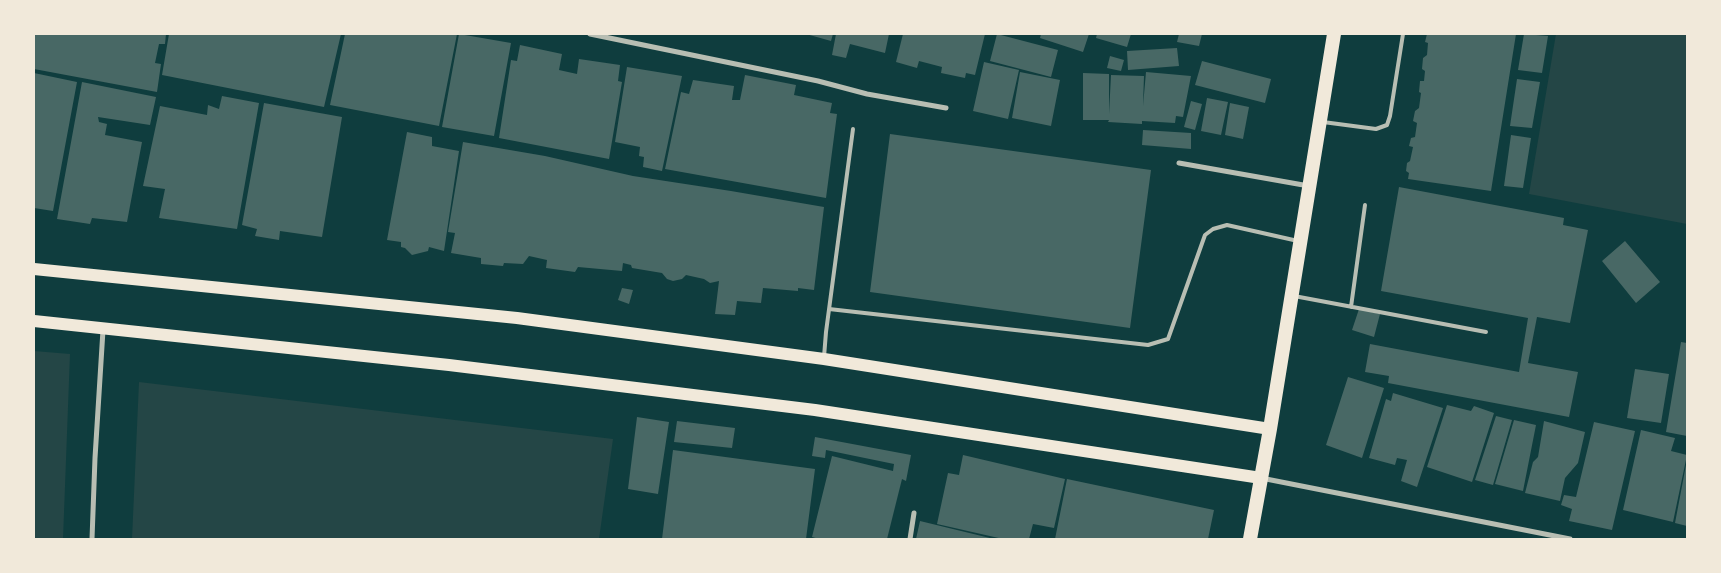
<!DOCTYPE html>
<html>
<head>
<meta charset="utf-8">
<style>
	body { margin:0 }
	#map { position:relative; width:1721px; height:573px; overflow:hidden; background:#0f3d3e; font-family:"IBM Plex Sans",sans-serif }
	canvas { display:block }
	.frame { position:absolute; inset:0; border:35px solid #f1e9da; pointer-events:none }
</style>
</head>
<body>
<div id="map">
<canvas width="1721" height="573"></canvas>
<div class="frame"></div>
</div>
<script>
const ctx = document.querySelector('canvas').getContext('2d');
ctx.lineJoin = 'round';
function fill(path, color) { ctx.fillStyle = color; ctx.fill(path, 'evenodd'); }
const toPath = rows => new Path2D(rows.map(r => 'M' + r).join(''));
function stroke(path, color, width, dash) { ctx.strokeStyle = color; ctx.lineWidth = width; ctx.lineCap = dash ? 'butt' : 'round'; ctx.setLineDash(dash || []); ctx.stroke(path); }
const green = toPath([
	[1556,34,1687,34,1687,224,1529,194],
	[34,351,70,354,63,539,34,539],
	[139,382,613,439,599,539,132,539]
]);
const building = toPath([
	[34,34,166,34,165,44,159,44,155,63,161,64,157,92,34,69],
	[169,34,341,34,324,107,162,75],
	[345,34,457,34,439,126,330,105],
	[459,34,511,43,494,136,442,127],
	[806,34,833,34,831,41],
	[836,34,889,34,885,53,850,44,846,58,832,55],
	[903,34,985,34,975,75,966,73,965,78,941,73,942,67,919,61,917,68,896,62],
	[997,34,1058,50,1051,77,990,61],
	[1041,34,1089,34,1083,52,1040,38],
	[1097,34,1131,34,1127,47,1096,38],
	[1179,34,1202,34,1199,46,1177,42],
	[1427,34,1516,34,1491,191,1408,179,1409,173,1406,171,1407,163,1410,161,1413,147,1409,146,1411,138,1415,137,1417,123,1413,121,1415,111,1419,108,1421,93,1419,92,1420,81,1424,81,1425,71,1422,69,1423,58,1427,55,1428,43,1425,42],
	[1524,34,1548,36,1542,73,1518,70],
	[520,45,562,54,559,70,577,74,579,59,620,65,618,81,622,82,609,159,499,138,511,60,517,61],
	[1177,48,1179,66,1128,70,1127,51],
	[1110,56,1124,60,1121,71,1107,68],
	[1202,61,1271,79,1265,103,1195,85],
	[984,62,1019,70,1008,119,973,111],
	[627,67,682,76,662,171,643,167,644,157,639,156,640,147,615,142],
	[1020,72,1060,80,1051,126,1012,118],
	[1146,72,1191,76,1183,117,1176,116,1175,123,1142,121,1142,124,1108,122,1109,120,1083,120,1083,73,1109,74,1109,114,1111,75,1144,76,1143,106],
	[34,73,77,82,53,211,34,208],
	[745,75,796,85,794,95,832,103,830,113,837,114,826,198,665,169,681,92,689,94,693,80,734,86,732,100,740,100],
	[1517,79,1540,82,1532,128,1510,126],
	[82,82,156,97,150,125,98,117,99,122,107,124,105,135,142,142,127,222,92,218,90,224,57,219],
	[222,96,259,103,237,229,159,218,165,189,143,186,160,106,207,115,208,105,219,109],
	[1207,98,1228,102,1221,135,1201,131],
	[1191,101,1202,104,1195,130,1184,127],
	[264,103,342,117,322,237,280,231,279,240,255,236,257,229,242,225],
	[1230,103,1249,107,1243,139,1225,135],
	[1143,130,1191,133,1191,149,1142,145],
	[407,132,432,137,432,146,459,151,444,251,429,247,428,251,412,255,405,248,401,247,401,242,387,240],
	[890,134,1151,170,1130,328,870,292],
	[1511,135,1531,138,1523,188,1504,186],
	[463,142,545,156,633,176,731,191,824,207,814,290,798,288,798,291,763,288,761,303,737,301,735,315,715,314,719,281,710,283,704,279,686,275,682,279,673,281,667,279,662,273,632,268,631,265,623,263,622,271,578,267,575,272,546,268,547,260,529,256,523,264,504,263,503,266,481,264,481,258,451,253,455,233,448,232],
	[1399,187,1564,218,1563,225,1588,230,1570,323,1537,317,1528,363,1578,372,1569,417,1388,383,1389,376,1365,372,1370,344,1519,372,1528,318,1381,291],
	[1625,241,1660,282,1636,303,1602,261],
	[622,288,633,290,629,304,618,300],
	[1359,309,1380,314,1374,337,1352,330],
	[1681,342,1687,343,1687,436,1666,432],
	[1635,369,1669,374,1661,423,1627,418],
	[1348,377,1384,388,1362,458,1326,445],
	[1393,393,1443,408,1417,487,1401,481,1407,460,1397,458,1395,465,1369,458,1386,399,1391,401],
	[1447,405,1471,411,1474,406,1494,413,1472,482,1427,467],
	[1496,416,1512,420,1493,485,1475,480],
	[637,417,669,422,658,494,628,489],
	[1514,420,1536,425,1523,491,1495,484],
	[677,421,735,428,732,448,674,442],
	[1544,421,1585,432,1578,463,1565,478,1560,501,1525,493,1533,462,1538,457],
	[1594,422,1635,431,1612,530,1569,521,1572,509,1561,505,1564,495,1576,497],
	[1641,430,1675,438,1671,451,1687,455,1673,522,1623,510],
	[815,437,911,455,906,481,902,479,887,539,819,539,812,537,832,456,893,471,894,464,826,450,825,458,812,456],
	[673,450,815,469,806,539,662,539],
	[963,455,1065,479,1054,528,1033,524,1029,539,1003,539,937,524,948,473,959,475],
	[1686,465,1687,465,1687,526,1675,523],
	[1067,479,1214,510,1208,539,1055,539],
	[920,521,994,539,916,539]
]);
const service = toPath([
	[1323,122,1376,129,1387,125,1390,116,1403,34],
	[1294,296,1486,332],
	[1351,307,1365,205],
	[829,309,1148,345,1168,339,1205,235,1213,229,1227,225,1298,241],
	[824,357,826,332,853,129]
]);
const minor = toPath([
	[590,34,818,81,867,94,946,108],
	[1179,163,1309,186],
	[1261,478,1570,539],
	[92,539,95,458,103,330],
	[910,539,914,513]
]);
const primary = toPath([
	[34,269,517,318,824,359,1270,429],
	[34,321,449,365,815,410,1261,478]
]);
const trunk = toPath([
	[1250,539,1270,429,1334,34]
]);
fill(green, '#244646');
fill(building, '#486865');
stroke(service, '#b8beb3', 4);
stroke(minor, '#b8beb3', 5);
stroke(primary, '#f1e9da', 12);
stroke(trunk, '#f1e9da', 14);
</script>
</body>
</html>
